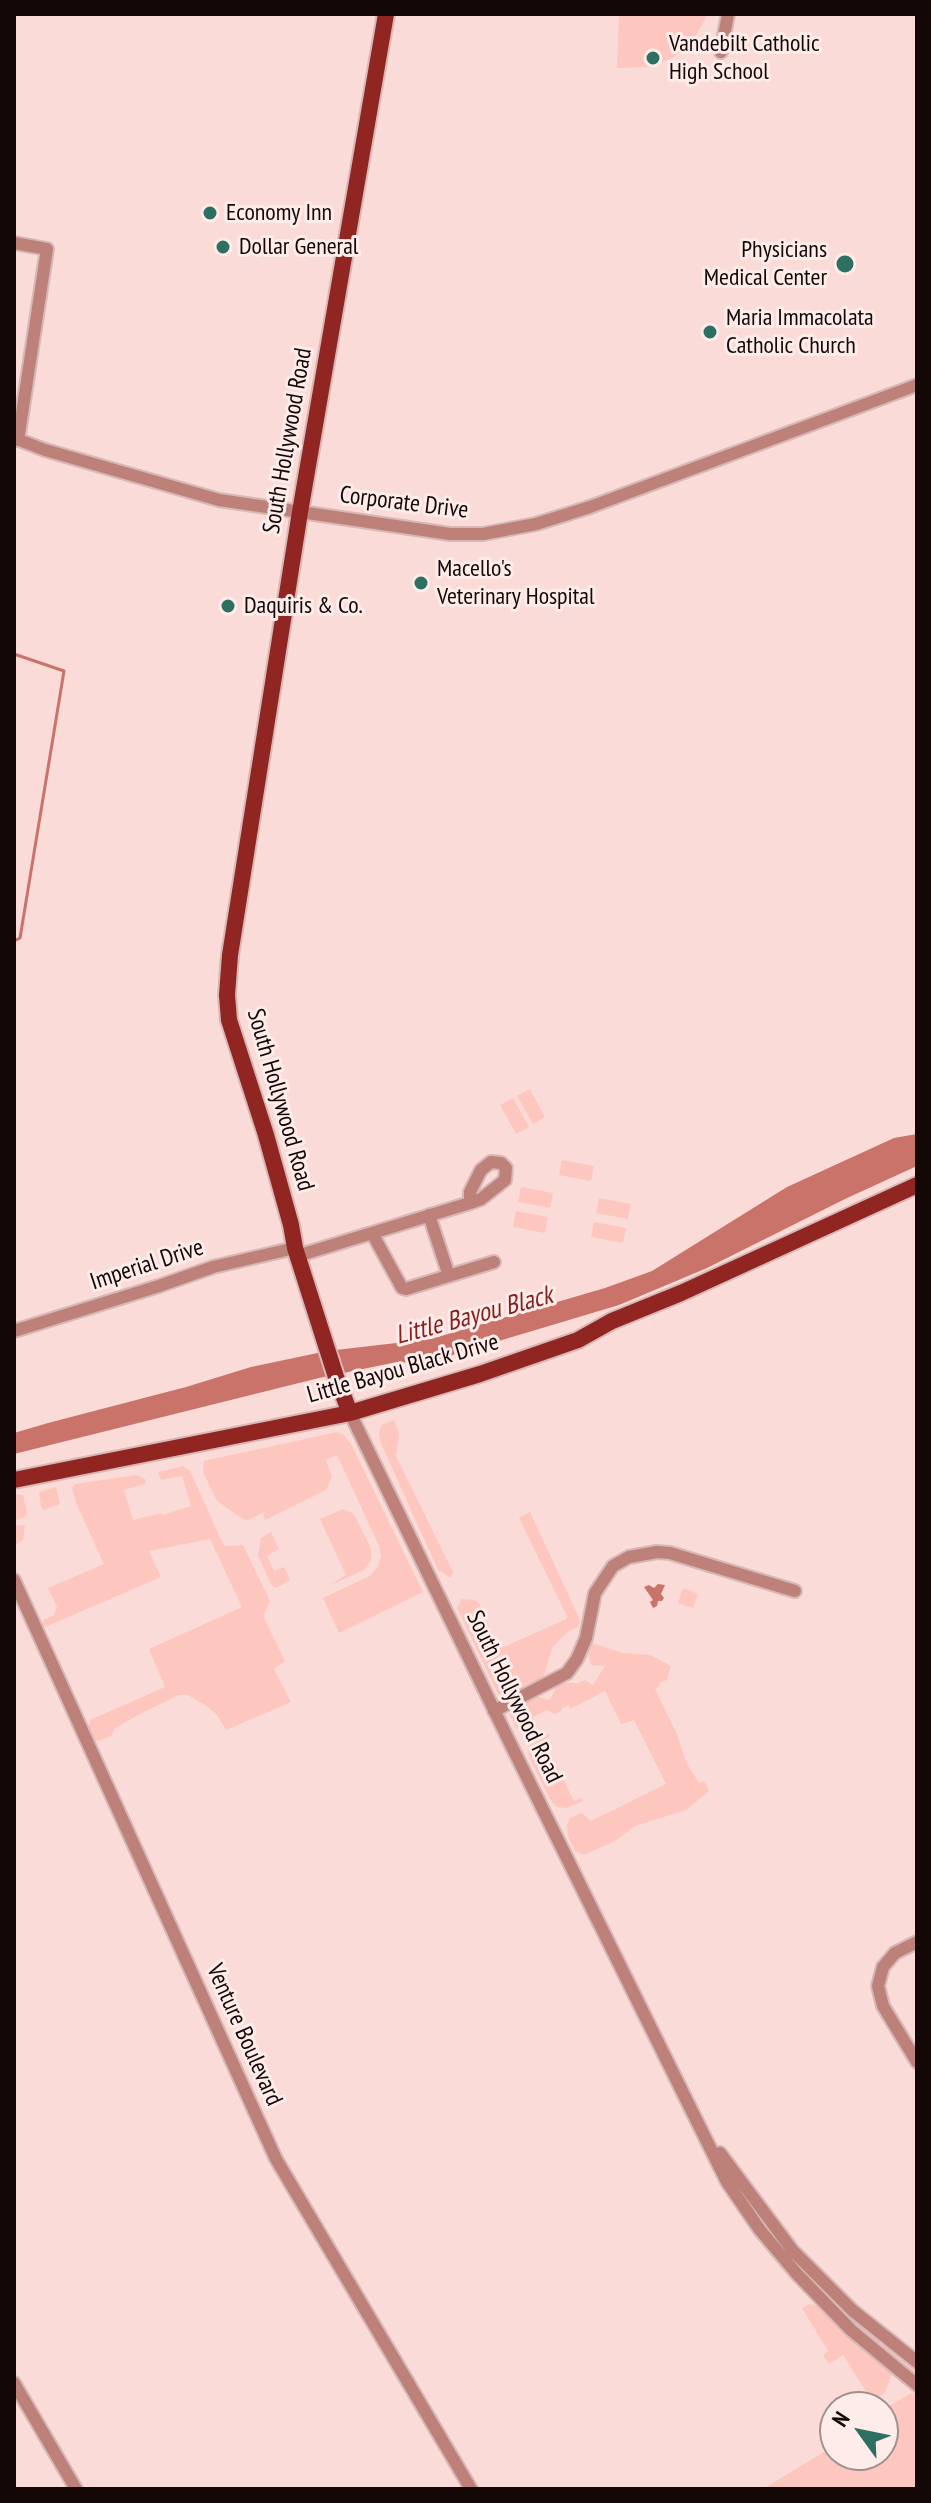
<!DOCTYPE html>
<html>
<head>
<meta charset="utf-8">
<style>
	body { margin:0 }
	#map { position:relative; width:931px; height:2503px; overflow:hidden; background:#fbdbd7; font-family:"PT Sans Narrow",sans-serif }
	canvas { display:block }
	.frame { position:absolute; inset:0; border:16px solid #140807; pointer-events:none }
	.north { position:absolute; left:819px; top:2391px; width:80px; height:80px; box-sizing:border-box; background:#fdecea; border:2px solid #a0918f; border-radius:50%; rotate:303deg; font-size:22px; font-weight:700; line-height:32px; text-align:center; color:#140807 }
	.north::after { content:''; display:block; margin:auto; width:28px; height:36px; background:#2d7062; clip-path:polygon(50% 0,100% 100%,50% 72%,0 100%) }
</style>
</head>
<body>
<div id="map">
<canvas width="931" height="2503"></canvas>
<div class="frame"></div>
<div class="north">N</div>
</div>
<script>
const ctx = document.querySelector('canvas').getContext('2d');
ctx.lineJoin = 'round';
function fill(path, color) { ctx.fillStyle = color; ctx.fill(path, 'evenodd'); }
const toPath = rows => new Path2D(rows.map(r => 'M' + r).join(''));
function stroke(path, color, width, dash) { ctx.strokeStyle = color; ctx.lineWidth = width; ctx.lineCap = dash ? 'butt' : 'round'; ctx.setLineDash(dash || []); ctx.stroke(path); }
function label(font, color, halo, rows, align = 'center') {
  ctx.font = font + ' "PT Sans Narrow",sans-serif'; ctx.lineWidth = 6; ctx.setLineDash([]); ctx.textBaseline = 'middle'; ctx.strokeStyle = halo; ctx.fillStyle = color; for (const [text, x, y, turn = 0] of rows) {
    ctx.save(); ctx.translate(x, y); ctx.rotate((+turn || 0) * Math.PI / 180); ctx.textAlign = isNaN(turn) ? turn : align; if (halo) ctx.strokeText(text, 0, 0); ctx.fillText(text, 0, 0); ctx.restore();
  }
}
const green = toPath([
	[619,14,708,14,695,37,674,57,650,67,617,68],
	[530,1089,545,1117,533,1124,517,1096],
	[513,1098,529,1127,516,1134,500,1105],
	[562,1160,594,1166,591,1181,559,1175],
	[521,1187,553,1193,550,1208,518,1202],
	[599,1198,631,1204,628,1219,596,1213],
	[516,1211,548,1217,545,1233,513,1227],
	[594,1222,626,1228,623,1243,591,1237],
	[394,1420,399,1434,396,1456,453,1572,451,1578,438,1570,380,1441,379,1431,382,1425],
	[337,1432,344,1435,351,1444,423,1592,339,1633,323,1598,370,1576,378,1566,381,1556,379,1546,337,1455,326,1460,332,1477,326,1490,265,1520,263,1512,249,1520,243,1519,217,1501,203,1472,204,1461],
	[183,1466,190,1471,224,1546,243,1545,270,1601,263,1616,285,1661,274,1669,291,1702,226,1730,217,1715,208,1707,188,1695,179,1695,138,1715,114,1729,112,1735,99,1741,95,1740,91,1738,88,1729,90,1720,165,1687,149,1649,242,1607,210,1539,149,1551,161,1577,45,1627,43,1625,43,1620,54,1615,57,1607,48,1588,104,1564,76,1503,72,1488,75,1484,137,1475,143,1478,146,1480,145,1484,124,1490,133,1520,162,1513,163,1515,191,1506,182,1476,161,1480,158,1472],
	[56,1487,60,1504,44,1510,41,1507,39,1492],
	[14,1494,23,1495,27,1513,25,1517,15,1520,17,1526,25,1525,23,1540,15,1545],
	[343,1509,354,1514,371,1549,371,1560,364,1570,328,1586,346,1575,320,1519],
	[530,1512,580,1620,579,1626,566,1633,552,1648,543,1679,506,1699,498,1694,457,1608,462,1599,475,1600,479,1603,495,1640,500,1646,504,1647,566,1619,567,1616,519,1518],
	[271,1532,279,1549,267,1556,274,1571,284,1567,290,1580,276,1588,272,1586,258,1555,261,1538],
	[683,1588,698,1594,693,1608,678,1603],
	[592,1643,623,1653,650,1655,671,1666,667,1680,659,1683,660,1686,655,1689,677,1734,686,1762,699,1783,704,1781,709,1791,686,1810,635,1826,615,1841,584,1855,575,1851,568,1836,567,1825,570,1818,582,1813,591,1821,666,1784,634,1720,621,1724,605,1691,570,1709,569,1705,562,1708,562,1711,554,1714,547,1710,533,1717,537,1727,528,1732,516,1728,509,1714,514,1706,536,1696,549,1700,555,1691,555,1686,562,1683,578,1683,585,1680,593,1685,605,1666,591,1665,588,1652],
	[549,1734,550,1736,544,1740,574,1801,581,1798,583,1801,567,1808,557,1807,551,1801,529,1757,528,1749,532,1742],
	[817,2282,917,2364,917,2379,862,2333,815,2285],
	[809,2304,818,2306,892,2374,885,2392,881,2396,872,2398,869,2396,843,2355,829,2364,823,2355,828,2351,802,2308],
	[911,2393,917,2394,917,2489,763,2489,835,2445,835,2455,883,2455,883,2410]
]);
const water = toPath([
	[917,1134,917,1166,845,1199,707,1268,619,1305,432,1361,418,1363,397,1362,319,1378,14,1454,14,1433,48,1423,186,1387,251,1367,327,1351,431,1339,605,1288,652,1271,787,1187,894,1138],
	[658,1584,665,1585,661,1594,664,1598,662,1601,658,1601,657,1606,653,1608,650,1602,653,1600,644,1587,649,1585,654,1588]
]);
const stream = toPath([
	[14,654,64,671,20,938,14,941]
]);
const minor = toPath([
	[721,52,728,14],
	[14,243,47,249,18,440],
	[14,438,45,450,219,500,450,534,483,534,536,524,590,507,917,385],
	[429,1215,449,1276],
	[372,1233,402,1288,406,1289,494,1262],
	[297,1256,470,1203,481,1199,505,1180,506,1168,501,1163,491,1162,481,1170,470,1192,470,1203],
	[14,1331,159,1286,213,1267,295,1248],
	[350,1413,511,1745,727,2182,760,2230,797,2274,851,2330,917,2385],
	[14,1580,276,2159,471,2489],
	[494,1711,567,1673,577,1659,586,1638,595,1593,613,1566,629,1557,657,1552,670,1553,795,1591],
	[917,1942,895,1953,883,1967,878,1986,883,2006,917,2062],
	[720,2153,793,2251,852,2310,917,2362],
	[14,2383,76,2489]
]);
const major = toPath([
	[350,1413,336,1377,295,1248,291,1225,266,1135,229,1020,227,995,230,955,300,512,386,14],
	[14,1480,350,1413,480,1374,578,1340,612,1321,681,1293,917,1185]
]);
const markers = [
	[653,58,8,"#2d7062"],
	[210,213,8,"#2d7062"],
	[223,247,8,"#2d7062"],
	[845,264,10,"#2d7062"],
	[710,332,8,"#2d7062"],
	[421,583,8,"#2d7062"],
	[228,606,8,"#2d7062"]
];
const poiNames = [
	["Vandebilt Catholic",669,44],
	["High School",669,72],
	["Economy Inn",226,213],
	["Dollar General",239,247],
	["Physicians",827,250,"right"],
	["Medical Center",827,278,"right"],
	["Maria Immacolata",726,318],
	["Catholic Church",726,346],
	["Macello's",437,569],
	["Veterinary Hospital",437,597],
	["Daquiris & Co.",244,606]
];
const streetNames = [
	["South Hollywood Road",288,441,-80],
	["Corporate Drive",404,503,7],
	["South Hollywood Road",280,1100,74],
	["Imperial Drive",147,1265,-18],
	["Little Bayou Black Drive",403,1369,-16],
	["South Hollywood Road",514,1697,64],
	["Venture Boulevard",244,2035,66]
];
const waterNames = [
	["Little Bayou Black",474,1316,-15]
];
fill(green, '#fdc7bf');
fill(water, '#c9736a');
stroke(stream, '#c9736a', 3);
stroke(minor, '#d6b9b6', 16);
stroke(major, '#d6b9b6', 20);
stroke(minor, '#bd817a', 12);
stroke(major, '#902521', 16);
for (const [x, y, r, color] of markers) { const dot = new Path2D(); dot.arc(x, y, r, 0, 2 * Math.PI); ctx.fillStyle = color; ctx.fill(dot); stroke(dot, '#fdecea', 3); }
label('24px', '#140807', '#fdecea', poiNames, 'left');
label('24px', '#140807', '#fdecea', streetNames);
label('italic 26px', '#861e1b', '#fdecea', waterNames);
</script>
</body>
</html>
